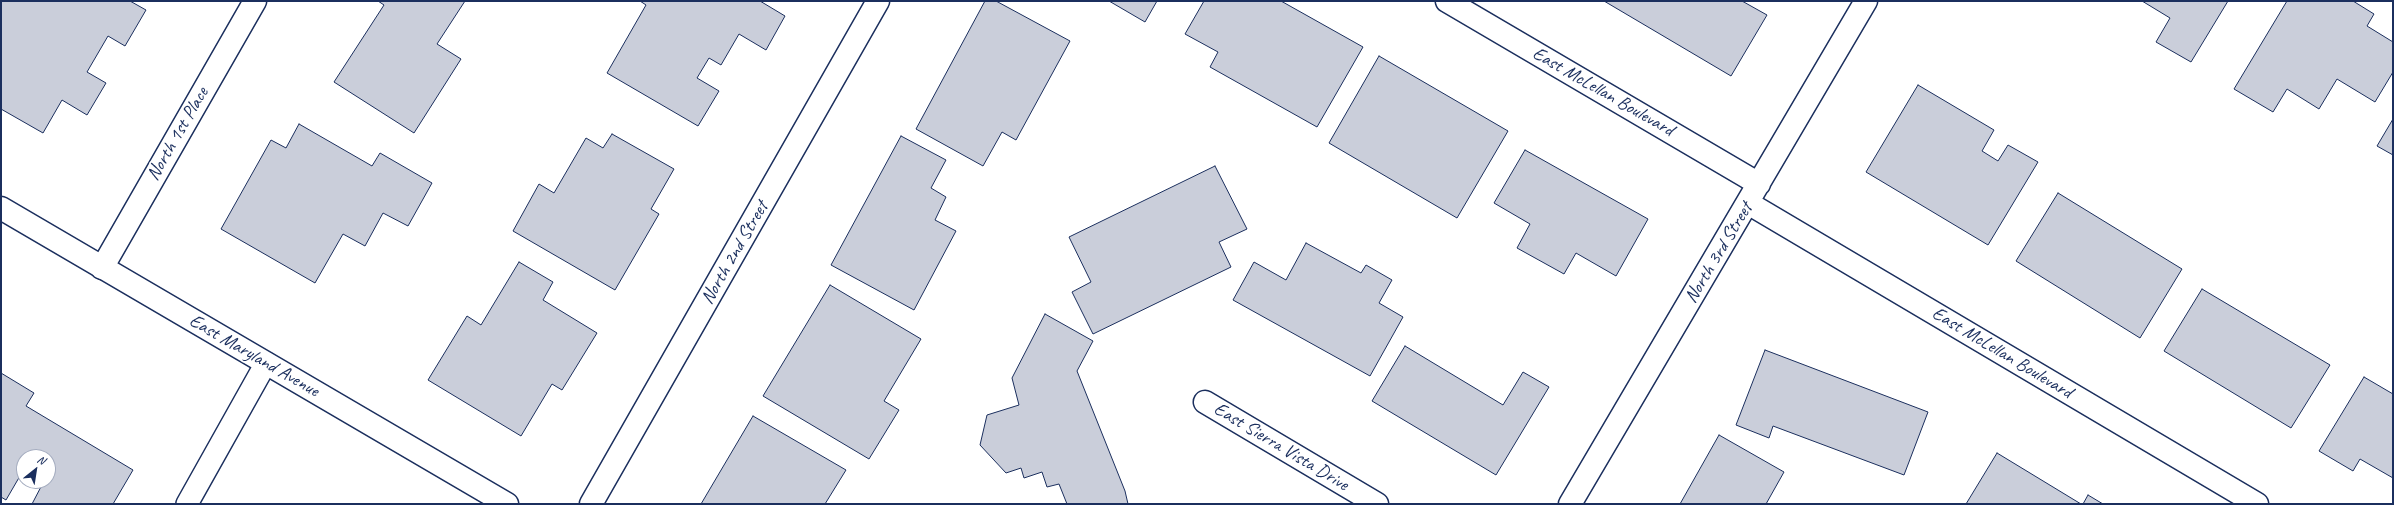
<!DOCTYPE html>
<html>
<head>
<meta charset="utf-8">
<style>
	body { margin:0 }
	#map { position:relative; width:2394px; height:505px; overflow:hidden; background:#fff; font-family:Caveat,sans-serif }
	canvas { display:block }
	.frame { position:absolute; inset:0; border:2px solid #1b2f5e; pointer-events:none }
	.north { position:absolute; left:16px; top:449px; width:40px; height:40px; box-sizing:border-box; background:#fff; border:1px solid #a4acbf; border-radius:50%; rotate:30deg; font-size:11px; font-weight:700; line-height:16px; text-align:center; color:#1b2f5e }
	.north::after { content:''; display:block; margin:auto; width:14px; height:18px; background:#1b2f5e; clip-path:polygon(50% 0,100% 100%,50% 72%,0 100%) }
</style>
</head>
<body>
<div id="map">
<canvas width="2394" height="505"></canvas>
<div class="frame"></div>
<div class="north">N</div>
</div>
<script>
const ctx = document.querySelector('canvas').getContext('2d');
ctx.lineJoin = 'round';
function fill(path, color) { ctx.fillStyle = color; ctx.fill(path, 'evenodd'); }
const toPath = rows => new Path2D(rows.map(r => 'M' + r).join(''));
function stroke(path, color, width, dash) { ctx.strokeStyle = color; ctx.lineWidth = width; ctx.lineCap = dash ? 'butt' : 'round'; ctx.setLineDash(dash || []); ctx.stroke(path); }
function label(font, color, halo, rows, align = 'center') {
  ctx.font = font + ' Caveat,sans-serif'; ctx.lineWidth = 3; ctx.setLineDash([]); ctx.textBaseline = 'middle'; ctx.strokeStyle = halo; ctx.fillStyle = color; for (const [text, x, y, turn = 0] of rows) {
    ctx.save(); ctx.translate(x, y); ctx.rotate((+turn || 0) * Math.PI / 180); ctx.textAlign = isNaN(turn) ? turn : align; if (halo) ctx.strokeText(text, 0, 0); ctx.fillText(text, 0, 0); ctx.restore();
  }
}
const building = toPath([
	[1,1,130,1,146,10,125,46,108,36,87,72,106,83,87,115,62,100,43,133,1,109,1,1],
	[378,1,465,1,437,44,461,59,414,133,334,82,384,5,378,1],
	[640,1,760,1,785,16,766,50,739,34,721,65,709,58,697,78,719,91,698,126,607,73,646,5,640,1],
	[985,1,996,1,1070,41,1016,140,1002,132,983,166,916,129,985,1],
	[1109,1,1157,1,1145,22,1109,1],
	[1204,1,1281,1,1363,47,1317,127,1210,67,1218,52,1185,34,1204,1],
	[1604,1,1742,1,1767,15,1731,76,1604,1],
	[2142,1,2228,1,2191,62,2156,42,2170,18,2142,1],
	[2287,1,2353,1,2374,14,2367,26,2393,42,2393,72,2375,102,2337,79,2319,109,2287,89,2273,112,2234,89,2287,1],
	[1379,56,1508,131,1457,218,1329,143,1379,56],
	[1918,85,1994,130,1982,151,1998,161,2008,145,2038,162,1988,245,1866,172,1918,85],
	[2393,119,2393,155,2377,146,2393,119],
	[299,124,372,166,380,153,432,183,408,226,383,213,365,246,343,234,315,283,221,229,271,140,286,148,299,124],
	[612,134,674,169,651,209,659,214,615,290,513,231,539,184,554,193,586,138,603,148,612,134],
	[901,136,946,160,931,188,946,197,935,220,956,231,914,310,831,265,901,136],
	[1525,150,1648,219,1616,276,1576,253,1564,274,1517,248,1530,224,1494,203,1525,150],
	[1215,166,1247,229,1219,242,1231,267,1093,334,1072,292,1091,282,1069,237,1215,166],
	[2058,193,2182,269,2140,338,2016,261,2058,193],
	[1306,243,1361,273,1366,265,1392,280,1379,303,1403,317,1370,376,1233,300,1254,262,1286,280,1306,243],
	[519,262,553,282,543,300,597,333,562,390,552,384,521,436,428,380,467,316,481,325,519,262],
	[830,285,921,339,884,401,899,410,869,459,763,396,830,285],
	[2202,289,2330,365,2291,428,2164,351,2202,289],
	[1045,314,1093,341,1077,371,1125,491,1128,504,1067,504,1059,484,1047,487,1042,472,1024,478,1021,468,1006,473,980,445,987,415,1019,405,1012,378,1045,314],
	[1405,346,1503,405,1523,372,1549,387,1496,475,1372,401,1405,346],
	[1765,350,1928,412,1904,475,1773,426,1769,438,1736,425,1765,350],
	[1,373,34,393,26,406,133,470,113,504,32,504,44,481,48,481,48,457,24,457,24,469,6,500,1,497,1,373],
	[2364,377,2393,394,2393,478,2360,459,2353,471,2319,451,2364,377],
	[753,416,846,470,825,504,701,504,753,416],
	[1719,435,1784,472,1766,504,1680,504,1719,435],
	[1997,453,2081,504,1966,504,1997,453],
	[2088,495,2103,504,2083,504,2088,495]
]);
const service = toPath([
	[187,504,266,363]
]);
const minor = toPath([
	[1447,1,1759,184],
	[1748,203,2257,504],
	[102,268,255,1],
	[1205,402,1377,504],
	[591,504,878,1],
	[1570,504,1866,1]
]);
const tertiary = toPath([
	[1,208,507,504]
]);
const streetNames = [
	["East McLellan Boulevard",1603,92,30],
	["North 1st Place",178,134,-60],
	["North 2nd Street",735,253,-60],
	["North 3rd Street",1719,253,-59],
	["East McLellan Boulevard",2002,353,31],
	["East Maryland Avenue",254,356,30],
	["East Sierra Vista Drive",1281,447,31]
];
fill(building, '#caceda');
stroke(building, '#1b2f5e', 1);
stroke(service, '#1b2f5e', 24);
stroke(minor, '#1b2f5e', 25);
stroke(tertiary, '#1b2f5e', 25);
stroke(service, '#fff', 21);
stroke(minor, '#fff', 22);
stroke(tertiary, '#fff', 22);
label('19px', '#1b2f5e', '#fff', streetNames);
</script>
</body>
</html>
